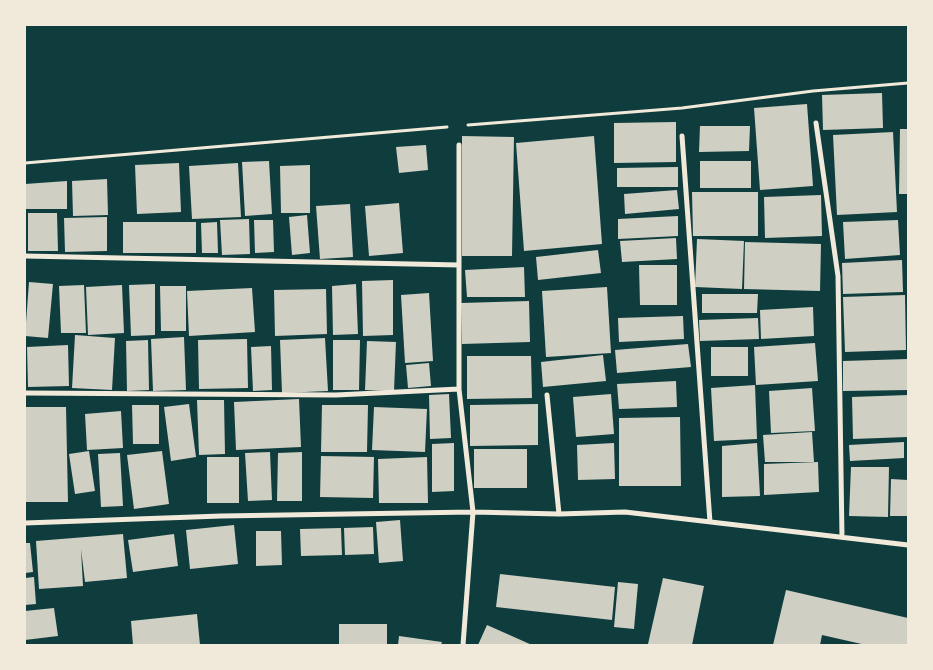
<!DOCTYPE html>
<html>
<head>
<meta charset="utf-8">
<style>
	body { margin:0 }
	#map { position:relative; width:933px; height:670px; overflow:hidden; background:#0f3d3e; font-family:"Libre Baskerville",serif }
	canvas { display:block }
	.frame { position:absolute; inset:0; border:26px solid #f1e9da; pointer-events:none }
</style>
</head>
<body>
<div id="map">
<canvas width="933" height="670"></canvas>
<div class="frame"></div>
</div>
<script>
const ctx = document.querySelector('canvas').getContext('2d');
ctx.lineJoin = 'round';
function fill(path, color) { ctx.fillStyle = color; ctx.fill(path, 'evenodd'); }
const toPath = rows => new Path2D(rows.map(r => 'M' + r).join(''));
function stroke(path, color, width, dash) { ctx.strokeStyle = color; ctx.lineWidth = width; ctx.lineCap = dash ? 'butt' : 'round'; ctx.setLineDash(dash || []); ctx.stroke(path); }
const building = toPath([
	[882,93,883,128,823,130,822,95],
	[807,104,813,186,760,190,754,108],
	[676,122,676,162,614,163,614,123],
	[700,126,750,126,749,151,699,152],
	[900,129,908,129,908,194,899,194],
	[893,132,897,212,837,215,833,135],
	[462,136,514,137,512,256,462,256],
	[594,136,602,244,524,251,516,143],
	[426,145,428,170,399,173,396,147],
	[269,161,272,214,245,216,242,162],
	[700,161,751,161,751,188,700,188],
	[179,163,181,212,137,214,135,165],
	[238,163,241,217,192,219,189,166],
	[310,165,310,213,281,213,280,166],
	[678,167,678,187,617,187,617,168],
	[107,179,108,215,73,216,72,181],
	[67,181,67,209,25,209,25,184],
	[677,190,679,209,625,214,624,194],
	[692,192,758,192,758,236,693,236],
	[821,195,822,236,765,238,764,197],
	[399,203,403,253,369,256,365,206],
	[350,204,353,257,320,259,316,206],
	[28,213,57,213,58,251,28,251],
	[307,215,310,253,292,255,289,217],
	[678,216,678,236,618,239,618,219],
	[107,217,107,251,65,252,64,218],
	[249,219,250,254,222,255,220,220],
	[254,220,273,220,274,252,255,253],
	[898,220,900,255,845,259,843,222],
	[123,222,196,222,196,253,123,253],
	[217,222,218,253,202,253,201,223],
	[676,238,677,259,622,262,620,241],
	[697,239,744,241,742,289,695,287],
	[745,242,821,244,820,291,744,289],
	[598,250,601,273,538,280,536,257],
	[902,260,903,292,843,294,842,263],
	[639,265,677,265,677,305,640,305],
	[524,267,525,297,467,297,465,270],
	[393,280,393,335,363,336,362,281],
	[29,282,53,284,48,338,25,336],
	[155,284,155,335,131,336,129,285],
	[356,284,358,334,333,335,332,286],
	[84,285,86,333,61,333,59,286],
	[122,285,124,333,88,335,86,287],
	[160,286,186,286,186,331,161,331],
	[607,287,611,353,546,357,542,291],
	[252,288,255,332,189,336,187,291],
	[326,289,327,334,275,336,274,290],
	[429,293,433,361,405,363,401,295],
	[702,294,758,294,757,313,702,313],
	[905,295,906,350,845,352,843,297],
	[529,301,530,342,462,344,461,303],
	[813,307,814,336,761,339,760,310],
	[683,316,684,339,619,342,618,318],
	[758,318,759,339,700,341,699,320],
	[75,335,115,338,112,390,72,388],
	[184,337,186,390,153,391,151,339],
	[325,338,328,391,282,393,280,340],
	[247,339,248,388,199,389,198,340],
	[148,340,149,390,127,391,126,341],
	[333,340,360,340,359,390,333,390],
	[367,341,396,342,394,391,365,390],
	[815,343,818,381,756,385,754,347],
	[688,344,691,367,617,373,615,350],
	[68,345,69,386,28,387,27,347],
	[271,346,272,390,253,391,251,347],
	[711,347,748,347,748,376,711,376],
	[603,355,606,381,543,387,541,362],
	[467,356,531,356,532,398,467,399],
	[908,359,908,390,843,391,843,361],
	[429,363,431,386,408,388,406,365],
	[676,381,677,407,619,409,617,384],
	[755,385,757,439,714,441,711,388],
	[812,388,815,431,771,433,769,391],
	[449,394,451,438,430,439,429,395],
	[611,394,614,434,576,437,573,397],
	[908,395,908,437,853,439,852,397],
	[299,399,301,447,236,450,234,402],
	[197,400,224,400,225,454,199,455],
	[189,404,196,457,171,461,164,407],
	[538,404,538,445,470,446,470,405],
	[132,405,159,405,159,444,133,444],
	[322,405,368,405,367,452,321,452],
	[25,407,66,407,68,502,25,502],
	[374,407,427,409,425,452,372,450],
	[121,411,123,448,87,450,85,414],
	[680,417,681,486,619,486,619,418],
	[812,432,814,462,765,462,763,435],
	[904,442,904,458,850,461,849,445],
	[454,443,454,491,432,492,432,444],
	[614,443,615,479,578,480,577,445],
	[757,443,760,496,722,497,722,446],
	[474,449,527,449,527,488,474,488],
	[89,451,95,491,75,494,69,454],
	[162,451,169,504,134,509,127,455],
	[270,452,272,500,248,501,245,453],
	[302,452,302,501,277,501,278,453],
	[120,453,123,506,101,507,98,454],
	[321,456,374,457,373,498,320,497],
	[207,457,239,457,239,503,207,503],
	[427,457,428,503,379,503,378,459],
	[818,462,819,492,764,495,764,464],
	[851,467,889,467,888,517,849,516],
	[891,479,908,480,908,516,890,516],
	[400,520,403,561,379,563,376,522],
	[234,525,238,564,190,569,186,530],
	[373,527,374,554,345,555,344,528],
	[341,528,342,555,301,556,300,529],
	[256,531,281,531,282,565,256,566],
	[123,534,127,578,85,582,81,549,83,586,39,589,36,541],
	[174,534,178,566,133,572,128,540],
	[25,543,30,543,33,572,25,573],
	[500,574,615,587,612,620,496,607],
	[34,577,36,604,25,605,25,578],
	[663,578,704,586,692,645,648,644],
	[618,582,638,584,634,629,614,627],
	[786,590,908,618,908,645,866,645,822,635,820,645,773,645],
	[54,608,58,636,25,640,25,611],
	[197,614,200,645,133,645,131,621],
	[339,624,387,624,387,645,339,645],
	[487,625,532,645,478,645],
	[399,636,442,642,441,645,398,645]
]);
const path = toPath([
	[468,125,682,108,813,91,908,83],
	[25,163,447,127]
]);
const minor = toPath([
	[816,123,838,276,842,537],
	[682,136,710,522],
	[459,145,459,389,473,512,463,645],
	[25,256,459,265],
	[25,393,336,395,459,389],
	[547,395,559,514],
	[25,523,221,516,473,512,559,514,625,512,908,545]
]);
fill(building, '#cfcfc3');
stroke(path, '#f1e9da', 3);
stroke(minor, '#f1e9da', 5);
</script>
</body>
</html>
